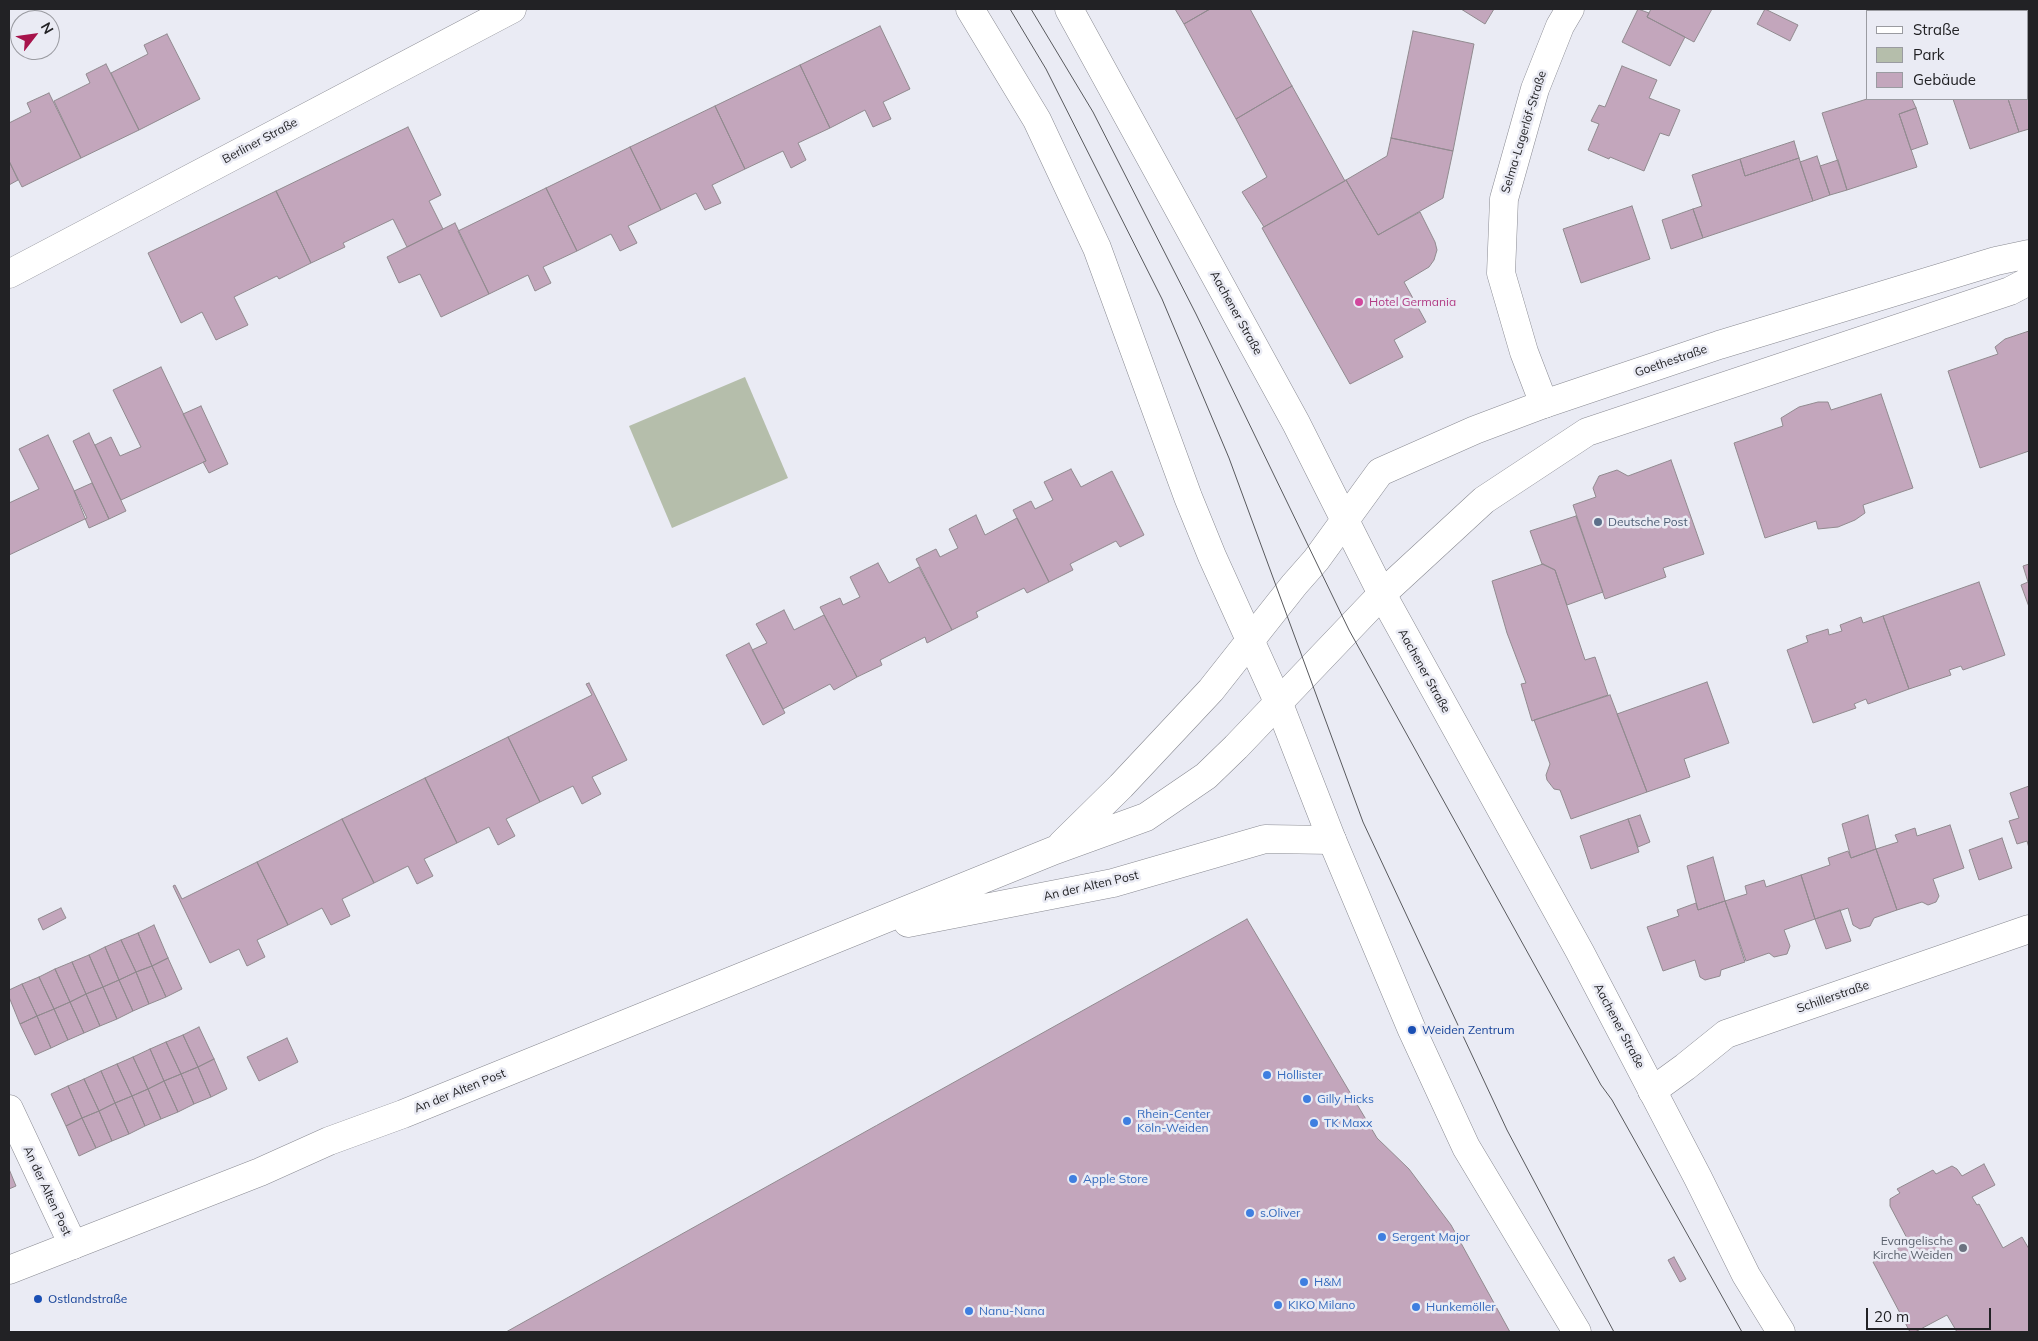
<!DOCTYPE html>
<html>
<head>
<meta charset="utf-8">
<style>
	body { margin:0 }
	#map { position:relative; width:2038px; height:1341px; overflow:hidden; background:#eaebf4; font-family:Mulish,sans-serif }
	canvas { display:block }
	.frame { position:absolute; inset:0; border:10px solid #222225; pointer-events:none }
	.legend { position:absolute; left:1866px; top:10px; width:162px; height:90px; box-sizing:border-box; background:#eaebf4; border:1px solid #9a9ba1; margin:0; padding:6px 9px; list-style:none; font-size:15px; color:#222225 }
	.legend li { display:flex; align-items:center; gap:10px; height:25px }
	.legend b { width:25px; border:1px solid #9a9ba1 }
	.north { position:absolute; left:10px; top:10px; width:50px; height:50px; box-sizing:border-box; background:#eaebf4; border:1px solid #9a9ba1; border-radius:50%; rotate:60deg; font-size:14px; font-weight:700; line-height:20px; text-align:center; color:#222225 }
	.north::after { content:''; display:block; margin:auto; width:18px; height:22px; background:#a7134b; clip-path:polygon(50% 0,100% 100%,50% 72%,0 100%) }
	.scale { position:absolute; left:1866px; top:1308px; width:125px; height:22px; box-sizing:border-box; border:2px solid #222225; border-top:0; padding-left:6px; font-size:15px; line-height:18px; white-space:nowrap; color:#222225; -webkit-text-stroke:4px #eaebf4; paint-order:stroke }
</style>
</head>
<body>
<div id="map">
<canvas width="2038" height="1341"></canvas>
<div class="frame"></div>
<ul class="legend">
<li><b style="height:6px;background:#fff"></b>Straße</li>
<li><b style="height:14px;background:#b5beab"></b>Park</li>
<li><b style="height:14px;background:#c3a6bc"></b>Gebäude</li>
</ul>
<div class="north">N</div>
<div class="scale">20 m</div>
</div>
<script>
const ctx = document.querySelector('canvas').getContext('2d');
ctx.lineJoin = 'round';
function fill(path, color) { ctx.fillStyle = color; ctx.fill(path, 'evenodd'); }
const toPath = rows => new Path2D(rows.map(r => 'M' + r).join(''));
function stroke(path, color, width, dash) { ctx.strokeStyle = color; ctx.lineWidth = width; ctx.lineCap = dash ? 'butt' : 'round'; ctx.setLineDash(dash || []); ctx.stroke(path); }
function label(font, color, halo, rows, align = 'center') {
  ctx.font = font + ' Mulish,sans-serif'; ctx.lineWidth = 5; ctx.setLineDash([]); ctx.textBaseline = 'middle'; ctx.strokeStyle = halo; ctx.fillStyle = color; for (const [text, x, y, turn = 0] of rows) {
    ctx.save(); ctx.translate(x, y); ctx.rotate((+turn || 0) * Math.PI / 180); ctx.textAlign = isNaN(turn) ? turn : align; if (halo) ctx.strokeText(text, 0, 0); ctx.fillText(text, 0, 0); ctx.restore();
  }
}
const green = toPath([
	[745,377,788,478,672,528,629,426]
]);
const building = toPath([
	[1175,9,1210,9,1184,24,1175,9],
	[1210,9,1250,9,1292,86,1236,119,1184,24,1210,9],
	[1461,9,1494,9,1485,24,1461,9],
	[1638,9,1649,13,1647,17,1685,37,1670,66,1622,42,1638,9],
	[1651,9,1712,9,1694,42,1647,17,1651,9],
	[1765,9,1798,25,1790,41,1757,24,1765,9],
	[880,26,910,89,883,102,891,119,873,127,865,110,830,128,800,65,880,26],
	[1413,31,1474,44,1453,151,1391,138,1413,31],
	[167,34,200,99,139,130,111,73,148,54,144,45,167,34],
	[106,64,139,130,81,158,54,101,90,83,86,74,106,64],
	[800,65,830,128,798,143,806,160,791,168,783,151,745,169,715,106,800,65],
	[1622,66,1657,80,1649,98,1680,110,1669,136,1660,133,1644,171,1610,157,1609,159,1588,150,1599,124,1591,121,1599,105,1605,107,1622,66],
	[2029,70,2029,129,2019,132,2008,99,2027,99,2027,71,2029,70],
	[1292,86,1345,181,1264,227,1242,192,1267,177,1236,119,1292,86],
	[49,93,81,158,22,187,9,161,9,123,31,112,27,103,49,93],
	[1867,99,1912,99,1916,108,1899,114,1917,167,1847,190,1822,113,1867,99],
	[1953,99,2008,99,2019,132,1970,149,1953,99],
	[715,106,745,169,712,185,721,203,705,210,696,193,661,210,630,147,715,106],
	[1916,108,1928,144,1911,150,1899,114,1916,108],
	[408,127,441,195,429,201,443,229,407,247,393,219,343,243,345,247,311,263,276,191,408,127],
	[1391,138,1453,151,1443,198,1378,235,1346,180,1387,156,1391,138],
	[1794,141,1799,158,1745,176,1740,159,1794,141],
	[630,147,661,210,628,226,637,243,620,251,611,234,577,251,546,188,630,147],
	[1817,156,1830,195,1813,201,1800,162,1817,156],
	[1799,158,1813,201,1703,238,1693,209,1702,206,1692,175,1740,159,1745,176,1799,158],
	[1838,160,1847,190,1830,195,1820,166,1838,160],
	[9,161,18,180,9,185,9,161],
	[1346,180,1378,235,1420,212,1435,242,1437,250,1434,260,1429,267,1404,282,1426,322,1394,340,1403,357,1350,384,1262,228,1346,180],
	[546,188,577,251,543,267,551,283,535,291,528,275,489,294,458,231,546,188],
	[276,191,311,263,279,279,277,276,234,297,248,325,216,340,202,312,181,323,148,253,276,191],
	[1632,206,1650,259,1581,283,1563,229,1632,206],
	[1693,209,1703,238,1671,249,1662,220,1693,209],
	[455,223,489,294,441,317,420,274,399,283,387,257,455,223],
	[2029,331,2029,451,1980,468,1948,371,1998,354,1995,347,2005,339,2029,331],
	[161,367,206,461,121,500,95,445,111,437,120,456,141,447,113,390,161,367],
	[1881,394,1913,488,1863,505,1865,513,1855,520,1838,527,1818,529,1816,521,1765,538,1734,443,1783,426,1781,418,1799,407,1818,402,1828,402,1831,410,1881,394],
	[201,406,228,464,209,473,203,462,206,461,183,414,201,406],
	[89,433,126,511,109,519,73,441,89,433],
	[48,435,87,518,9,555,9,503,39,489,19,449,48,435],
	[1671,460,1704,554,1663,568,1666,577,1605,599,1573,505,1596,497,1593,488,1599,476,1617,470,1628,476,1671,460],
	[1071,469,1081,487,1112,471,1144,535,1120,547,1116,541,1070,564,1073,570,1049,582,1013,510,1031,501,1035,509,1053,500,1044,482,1071,469],
	[92,483,109,519,89,528,74,491,92,483],
	[976,515,985,535,1017,518,1049,582,1027,593,1024,588,976,612,978,617,952,630,916,559,936,549,940,557,958,548,949,529,976,515],
	[1576,516,1603,592,1567,605,1555,570,1542,564,1530,531,1576,516],
	[878,563,889,583,919,567,952,630,927,643,925,637,880,660,882,665,857,677,820,607,840,598,843,605,860,597,850,577,878,563],
	[1543,564,1555,570,1585,660,1595,657,1608,695,1532,721,1521,684,1526,683,1507,633,1492,581,1543,564],
	[2029,564,2029,607,2021,585,2028,582,2023,566,2029,564],
	[1979,582,2005,655,1963,670,1961,666,1949,670,1951,675,1909,689,1883,616,1979,582],
	[784,610,794,630,824,615,857,677,834,690,830,684,783,709,752,650,767,643,756,624,784,610],
	[1883,616,1909,689,1868,704,1866,699,1854,704,1856,708,1813,723,1787,650,1808,642,1806,636,1828,629,1829,635,1842,631,1840,625,1861,617,1863,623,1883,616],
	[749,643,785,713,763,725,726,655,749,643],
	[1707,682,1729,743,1684,759,1690,777,1647,792,1617,714,1707,682],
	[589,683,627,760,592,777,601,794,582,804,573,786,540,802,508,737,592,695,586,684,589,683],
	[1610,695,1647,792,1571,819,1560,790,1554,789,1547,780,1546,775,1550,764,1534,720,1610,695],
	[508,737,540,802,506,819,515,836,498,845,489,827,457,843,425,778,508,737],
	[425,778,457,843,424,859,433,876,417,884,408,866,374,883,342,819,425,778],
	[2029,786,2029,848,2027,841,2017,844,2009,821,2019,818,2010,793,2029,786],
	[1640,815,1650,842,1638,847,1628,819,1640,815],
	[1868,815,1876,849,1851,858,1842,824,1868,815],
	[342,819,374,883,342,899,350,916,331,925,322,908,288,925,257,862,342,819],
	[1628,819,1639,852,1591,869,1580,836,1628,819],
	[1950,825,1964,868,1933,879,1939,896,1936,902,1928,905,1922,902,1897,910,1876,849,1898,842,1895,835,1915,828,1917,836,1950,825],
	[2002,838,2012,868,1979,880,1969,850,2002,838],
	[1876,849,1897,910,1874,918,1870,926,1860,929,1853,925,1848,908,1815,919,1801,875,1830,865,1828,858,1848,851,1851,858,1876,849],
	[1713,857,1725,901,1698,910,1687,866,1713,857],
	[257,862,288,925,257,940,265,957,247,966,239,949,210,963,173,886,175,885,182,899,257,862],
	[1801,875,1815,919,1784,930,1790,946,1787,954,1774,957,1769,953,1746,961,1725,901,1747,894,1745,886,1764,880,1766,887,1801,875],
	[1725,901,1745,962,1721,970,1720,976,1705,980,1700,977,1695,960,1663,971,1647,927,1679,916,1677,910,1696,903,1698,910,1725,901],
	[61,908,66,918,43,930,38,919,61,908],
	[1840,910,1851,941,1826,949,1815,919,1840,910],
	[1247,919,1377,1138,1409,1169,1451,1225,1510,1332,506,1332,1247,919],
	[154,925,168,958,152,966,138,933,154,925],
	[138,933,152,966,136,972,121,940,138,933],
	[121,940,136,972,119,980,105,947,121,940],
	[105,947,119,980,103,987,89,955,105,947],
	[89,955,103,987,86,994,72,962,89,955],
	[168,958,182,989,166,997,152,966,168,958],
	[72,962,86,994,70,1002,55,969,72,962],
	[152,966,166,997,149,1004,136,972,152,966],
	[55,969,70,1002,54,1009,39,977,55,969],
	[136,972,149,1004,133,1011,119,980,136,972],
	[39,977,54,1009,37,1016,22,984,39,977],
	[119,980,133,1011,117,1019,103,987,119,980],
	[22,984,37,1016,20,1024,9,997,9,990,22,984],
	[103,987,117,1019,100,1026,86,994,103,987],
	[86,994,100,1026,84,1033,70,1002,86,994],
	[70,1002,84,1033,68,1040,54,1009,70,1002],
	[54,1009,68,1040,51,1048,37,1016,54,1009],
	[37,1016,51,1048,35,1055,20,1024,37,1016],
	[199,1027,214,1059,198,1067,183,1035,199,1027],
	[183,1035,198,1067,181,1074,166,1042,183,1035],
	[287,1038,298,1062,259,1081,247,1057,287,1038],
	[166,1042,181,1074,164,1081,150,1049,166,1042],
	[150,1049,164,1081,148,1089,133,1057,150,1049],
	[133,1057,148,1089,132,1096,117,1064,133,1057],
	[214,1059,227,1089,211,1097,198,1067,214,1059],
	[117,1064,132,1096,115,1103,101,1071,117,1064],
	[198,1067,211,1097,194,1104,181,1074,198,1067],
	[101,1071,115,1103,99,1111,84,1079,101,1071],
	[181,1074,194,1104,178,1112,164,1081,181,1074],
	[84,1079,99,1111,82,1118,68,1086,84,1079],
	[164,1081,178,1112,161,1119,148,1089,164,1081],
	[68,1086,82,1118,66,1126,51,1094,68,1086],
	[148,1089,161,1119,145,1126,132,1096,148,1089],
	[132,1096,145,1126,129,1134,115,1103,132,1096],
	[115,1103,129,1134,112,1141,99,1111,115,1103],
	[99,1111,112,1141,96,1148,82,1118,99,1111],
	[82,1118,96,1148,79,1156,66,1126,82,1118],
	[1984,1164,1995,1185,1972,1197,1977,1205,1979,1204,2003,1248,2022,1237,2029,1249,2029,1332,1957,1332,1947,1315,1915,1332,1910,1332,1873,1262,1909,1242,1890,1206,1890,1199,1900,1193,1897,1189,1933,1170,1936,1174,1952,1166,1957,1169,1962,1176,1984,1164],
	[9,1169,16,1186,9,1189,9,1169],
	[1674,1257,1686,1279,1680,1282,1668,1260,1674,1257]
]);
const minor = toPath([
	[9,274,512,9],
	[1544,404,1524,352,1501,273,1504,199,1535,89,1560,26,1570,9],
	[1652,1091,1685,1067,1726,1034,2029,929],
	[9,1109,73,1245]
]);
const tertiary = toPath([
	[1062,844,1121,786,1211,690,1294,585,1316,560,1380,472,1475,430,1544,404,1719,345,1996,261,2029,254],
	[908,923,1113,883,1265,839,1332,840],
	[9,1270,260,1172,329,1141,403,1114,1055,850,1146,817,1206,776,1236,747,1382,594,1484,500,1587,432,2010,291,2029,281]
]);
const secondary = toPath([
	[970,9,1037,120,1097,248,1188,497,1212,556,1279,704,1332,840,1412,1030,1466,1147,1577,1332],
	[1069,9,1296,423,1382,594,1580,952,1698,1178,1746,1275,1781,1332]
]);
const tram = toPath([
	[1010,9,1046,69,1162,299,1229,458,1363,822,1507,1130,1614,1332],
	[1031,9,1093,112,1196,314,1349,630,1601,1085,1612,1100,1742,1332]
]);
const markers = [
	[1359,302,5,"#d1479c"],
	[1598,522,5,"#5c6f8a"],
	[1412,1030,5,"#1a4fb4"],
	[1267,1075,5,"#3f7fe0"],
	[1307,1099,5,"#3f7fe0"],
	[1127,1121,5,"#3f7fe0"],
	[1314,1123,5,"#3f7fe0"],
	[1073,1179,5,"#3f7fe0"],
	[1250,1213,5,"#3f7fe0"],
	[1382,1237,5,"#3f7fe0"],
	[1963,1248,5,"#6b7280"],
	[1304,1282,5,"#3f7fe0"],
	[38,1299,5,"#1a4fb4"],
	[1278,1305,5,"#3f7fe0"],
	[1416,1307,5,"#3f7fe0"],
	[969,1311,5,"#3f7fe0"]
];
const streetNames = [
	["Selma-Lagerlöf-Straße",1524,132,-73],
	["Berliner Straße",260,141,-28],
	["Aachener Straße",1236,313,61],
	["Goethestraße",1671,361,-19],
	["Aachener Straße",1424,671,61],
	["An der Alten Post",1091,886,-13],
	["Schillerstraße",1833,997,-19],
	["Aachener Straße",1619,1026,62],
	["An der Alten Post",460,1091,-22],
	["An der Alten Post",47,1191,65]
];
const hotelNames = [
	["Hotel Germania",1369,302]
];
const serviceNames = [
	["Deutsche Post",1608,522]
];
const transitNames = [
	["Weiden Zentrum",1422,1030],
	["Ostlandstraße",48,1299]
];
const shopNames = [
	["Hollister",1277,1075],
	["Gilly Hicks",1317,1099],
	["Rhein-Center",1137,1114],
	["Köln-Weiden",1137,1128],
	["TK Maxx",1324,1123],
	["Apple Store",1083,1179],
	["s.Oliver",1260,1213],
	["Sergent Major",1392,1237],
	["H&M",1314,1282],
	["KIKO Milano",1288,1305],
	["Hunkemöller",1426,1307],
	["Nanu-Nana",979,1311]
];
const worshipNames = [
	["Evangelische",1953,1241],
	["Kirche Weiden",1953,1255]
];
fill(green, '#b5beab');
fill(building, '#c3a6bc');
stroke(building, '#918a8f', 1);
stroke(minor, '#898a92', 29);
stroke(tertiary, '#898a92', 29);
stroke(secondary, '#898a92', 29);
stroke(minor, '#fff', 28);
stroke(tertiary, '#fff', 28);
stroke(secondary, '#fff', 28);
stroke(tram, '#58595d', 1);
for (const [x, y, r, color] of markers) { const dot = new Path2D(); dot.arc(x, y, r, 0, 2 * Math.PI); ctx.fillStyle = color; ctx.fill(dot); stroke(dot, '#eaebf4', 2); }
label('12px', '#222225', '#eaebf4', streetNames);
label('12px', '#b23c85', '#eaebf4', hotelNames, 'left');
label('12px', '#4e5e75', '#eaebf4', serviceNames, 'left');
label('12px', '#164399', '#eaebf4', transitNames, 'left');
label('12px', '#366cbe', '#eaebf4', shopNames, 'left');
label('12px', '#5b616d', '#eaebf4', worshipNames, 'right');
</script>
</body>
</html>
